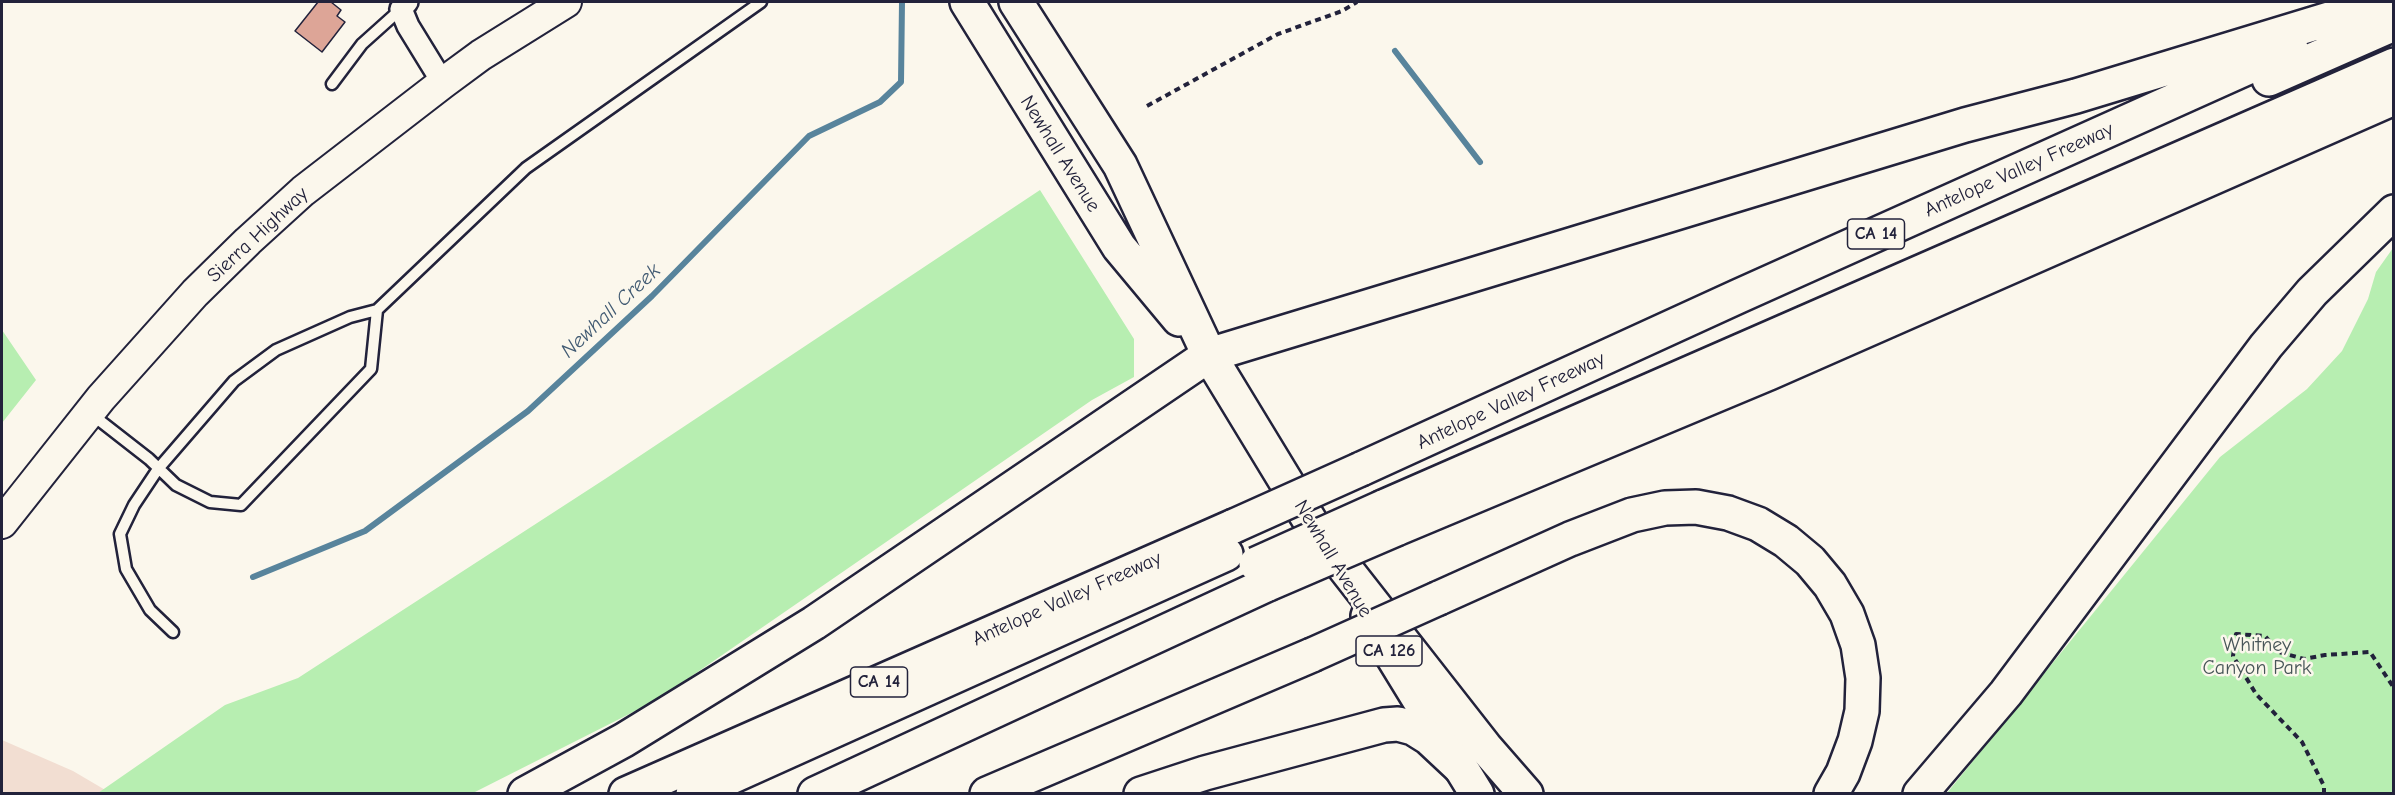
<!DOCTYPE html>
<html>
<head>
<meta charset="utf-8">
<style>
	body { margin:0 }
	#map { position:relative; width:2395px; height:795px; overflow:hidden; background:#fbf7ec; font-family:"Comic Neue",sans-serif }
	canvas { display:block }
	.frame { position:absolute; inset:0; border:3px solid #22223b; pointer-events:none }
</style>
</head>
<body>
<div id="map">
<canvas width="2395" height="795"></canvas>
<div class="frame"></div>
</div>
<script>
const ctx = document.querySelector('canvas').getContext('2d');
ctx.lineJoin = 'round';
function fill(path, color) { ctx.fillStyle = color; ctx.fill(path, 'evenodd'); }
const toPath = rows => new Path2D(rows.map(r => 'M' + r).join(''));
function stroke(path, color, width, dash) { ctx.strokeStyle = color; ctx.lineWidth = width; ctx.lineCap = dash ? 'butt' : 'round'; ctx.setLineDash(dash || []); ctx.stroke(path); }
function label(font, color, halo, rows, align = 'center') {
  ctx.font = font + ' "Comic Neue",sans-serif'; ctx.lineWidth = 5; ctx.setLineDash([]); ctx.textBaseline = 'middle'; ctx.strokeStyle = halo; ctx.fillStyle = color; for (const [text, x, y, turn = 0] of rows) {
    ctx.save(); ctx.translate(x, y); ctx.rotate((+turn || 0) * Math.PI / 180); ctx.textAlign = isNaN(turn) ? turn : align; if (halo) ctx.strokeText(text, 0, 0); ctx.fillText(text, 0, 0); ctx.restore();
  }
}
const built = toPath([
	[2,740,73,771,107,791,103,794,2,793]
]);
const green = toPath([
	[1040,190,1134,339,1134,377,1092,400,657,700,473,793,98,793,225,705,298,678,605,479],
	[2393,248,2393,793,1947,793,2220,457,2307,389,2342,351,2368,299,2376,272],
	[2,330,36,380,2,423]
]);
const stream = toPath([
	[1395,51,1480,162],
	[253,577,365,531,528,411,652,296,809,136,880,102,901,82,902,2]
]);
const building = toPath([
	[318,2,331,2,341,10,337,16,345,22,322,52,295,31,318,2]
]);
const path = toPath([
	[1147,106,1278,34,1342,11,1357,2],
	[2324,794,2324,786,2302,742,2256,694,2233,656,2236,634,2265,636,2279,652,2304,659,2325,655,2370,652,2394,688]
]);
const lane = toPath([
	[332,84,362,44,401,9],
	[90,413,149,459,176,485,210,502,241,505,371,369,377,310,526,168,761,2],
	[173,632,150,610,126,569,120,534,134,505,158,469,234,381,276,350,350,317,377,310]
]);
const street = toPath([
	[407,2,401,9,408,26,443,83]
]);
const secondary = toPath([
	[2,523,101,398,195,293,248,241,303,191,443,83,481,55,566,2]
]);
const primary = toPath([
	[967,2,1119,247,1179,319],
	[1016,2,1120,165,1209,355,1333,559],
	[1368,616,1477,794]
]);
const highway = toPath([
	[2269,79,2394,24],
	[1361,469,1739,296,2291,48],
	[1383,507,2394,65],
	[1396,529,1769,373,2394,98],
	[1319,535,1485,747,1526,794],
	[1439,598,1570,539,1632,515,1665,508,1696,507,1728,513,1758,524,1786,541,1810,561,1830,585,1847,614,1858,645,1863,678,1862,711,1855,741,1843,773,1831,794],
	[525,794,624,740,814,623,1209,355,1965,125,2076,96,2385,2],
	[626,794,1234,526],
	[693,794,1226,554],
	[815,794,1268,584],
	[987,794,1312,655],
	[1141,794,1205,773,1384,725,1398,724,1413,728,1429,738,1460,767],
	[1920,794,2006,693,2266,346,2312,292,2394,212]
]);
const highwayBridge = toPath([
	[1234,526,1361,469],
	[1256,564,1383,507],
	[1268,584,1396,529],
	[1312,655,1439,598]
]);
const shields = [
	[1876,234,57],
	[1389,651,66],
	[879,682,57]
];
const shieldNames = [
	["CA 14",1876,234],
	["CA 126",1389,651],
	["CA 14",879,682]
];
const streetNames = [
	["Newhall Avenue",1060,154,58],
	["Antelope Valley Freeway",2019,170,-24],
	["Sierra Highway",258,235,-43],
	["Antelope Valley Freeway",1511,401,-25],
	["Newhall Avenue",1333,559,59],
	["Antelope Valley Freeway",1067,599,-24]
];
const parkNames = [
	["Whitney",2257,645],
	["Canyon Park",2257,668]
];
const waterNames = [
	["Newhall Creek",611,311,-43]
];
fill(built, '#f2ded2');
fill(green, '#b7eeb1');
stroke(stream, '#58849c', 6);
fill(building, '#dda597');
stroke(building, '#22223b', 1.5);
stroke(lane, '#22223b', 15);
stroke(street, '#22223b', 26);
stroke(secondary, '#22223b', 34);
stroke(primary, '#22223b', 38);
stroke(highway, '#22223b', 38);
stroke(path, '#22223b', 4, [6, 4.5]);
stroke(lane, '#fbf7ec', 10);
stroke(street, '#fbf7ec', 21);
stroke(secondary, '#fbf7ec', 30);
stroke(primary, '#fbf7ec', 33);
stroke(highway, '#fbf7ec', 33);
stroke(highwayBridge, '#22223b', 38, []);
stroke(highwayBridge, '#fbf7ec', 33);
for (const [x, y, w] of shields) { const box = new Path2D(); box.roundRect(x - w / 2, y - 15, w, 30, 4.5); ctx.fillStyle = '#fbf7ec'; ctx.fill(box); stroke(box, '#22223b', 1.5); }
label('bold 18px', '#22223b', null, shieldNames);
label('20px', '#22223b', '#fbf7ec', streetNames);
label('20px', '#475558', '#fbf7ec', parkNames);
label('italic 21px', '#425b73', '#fbf7ec', waterNames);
</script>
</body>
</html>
